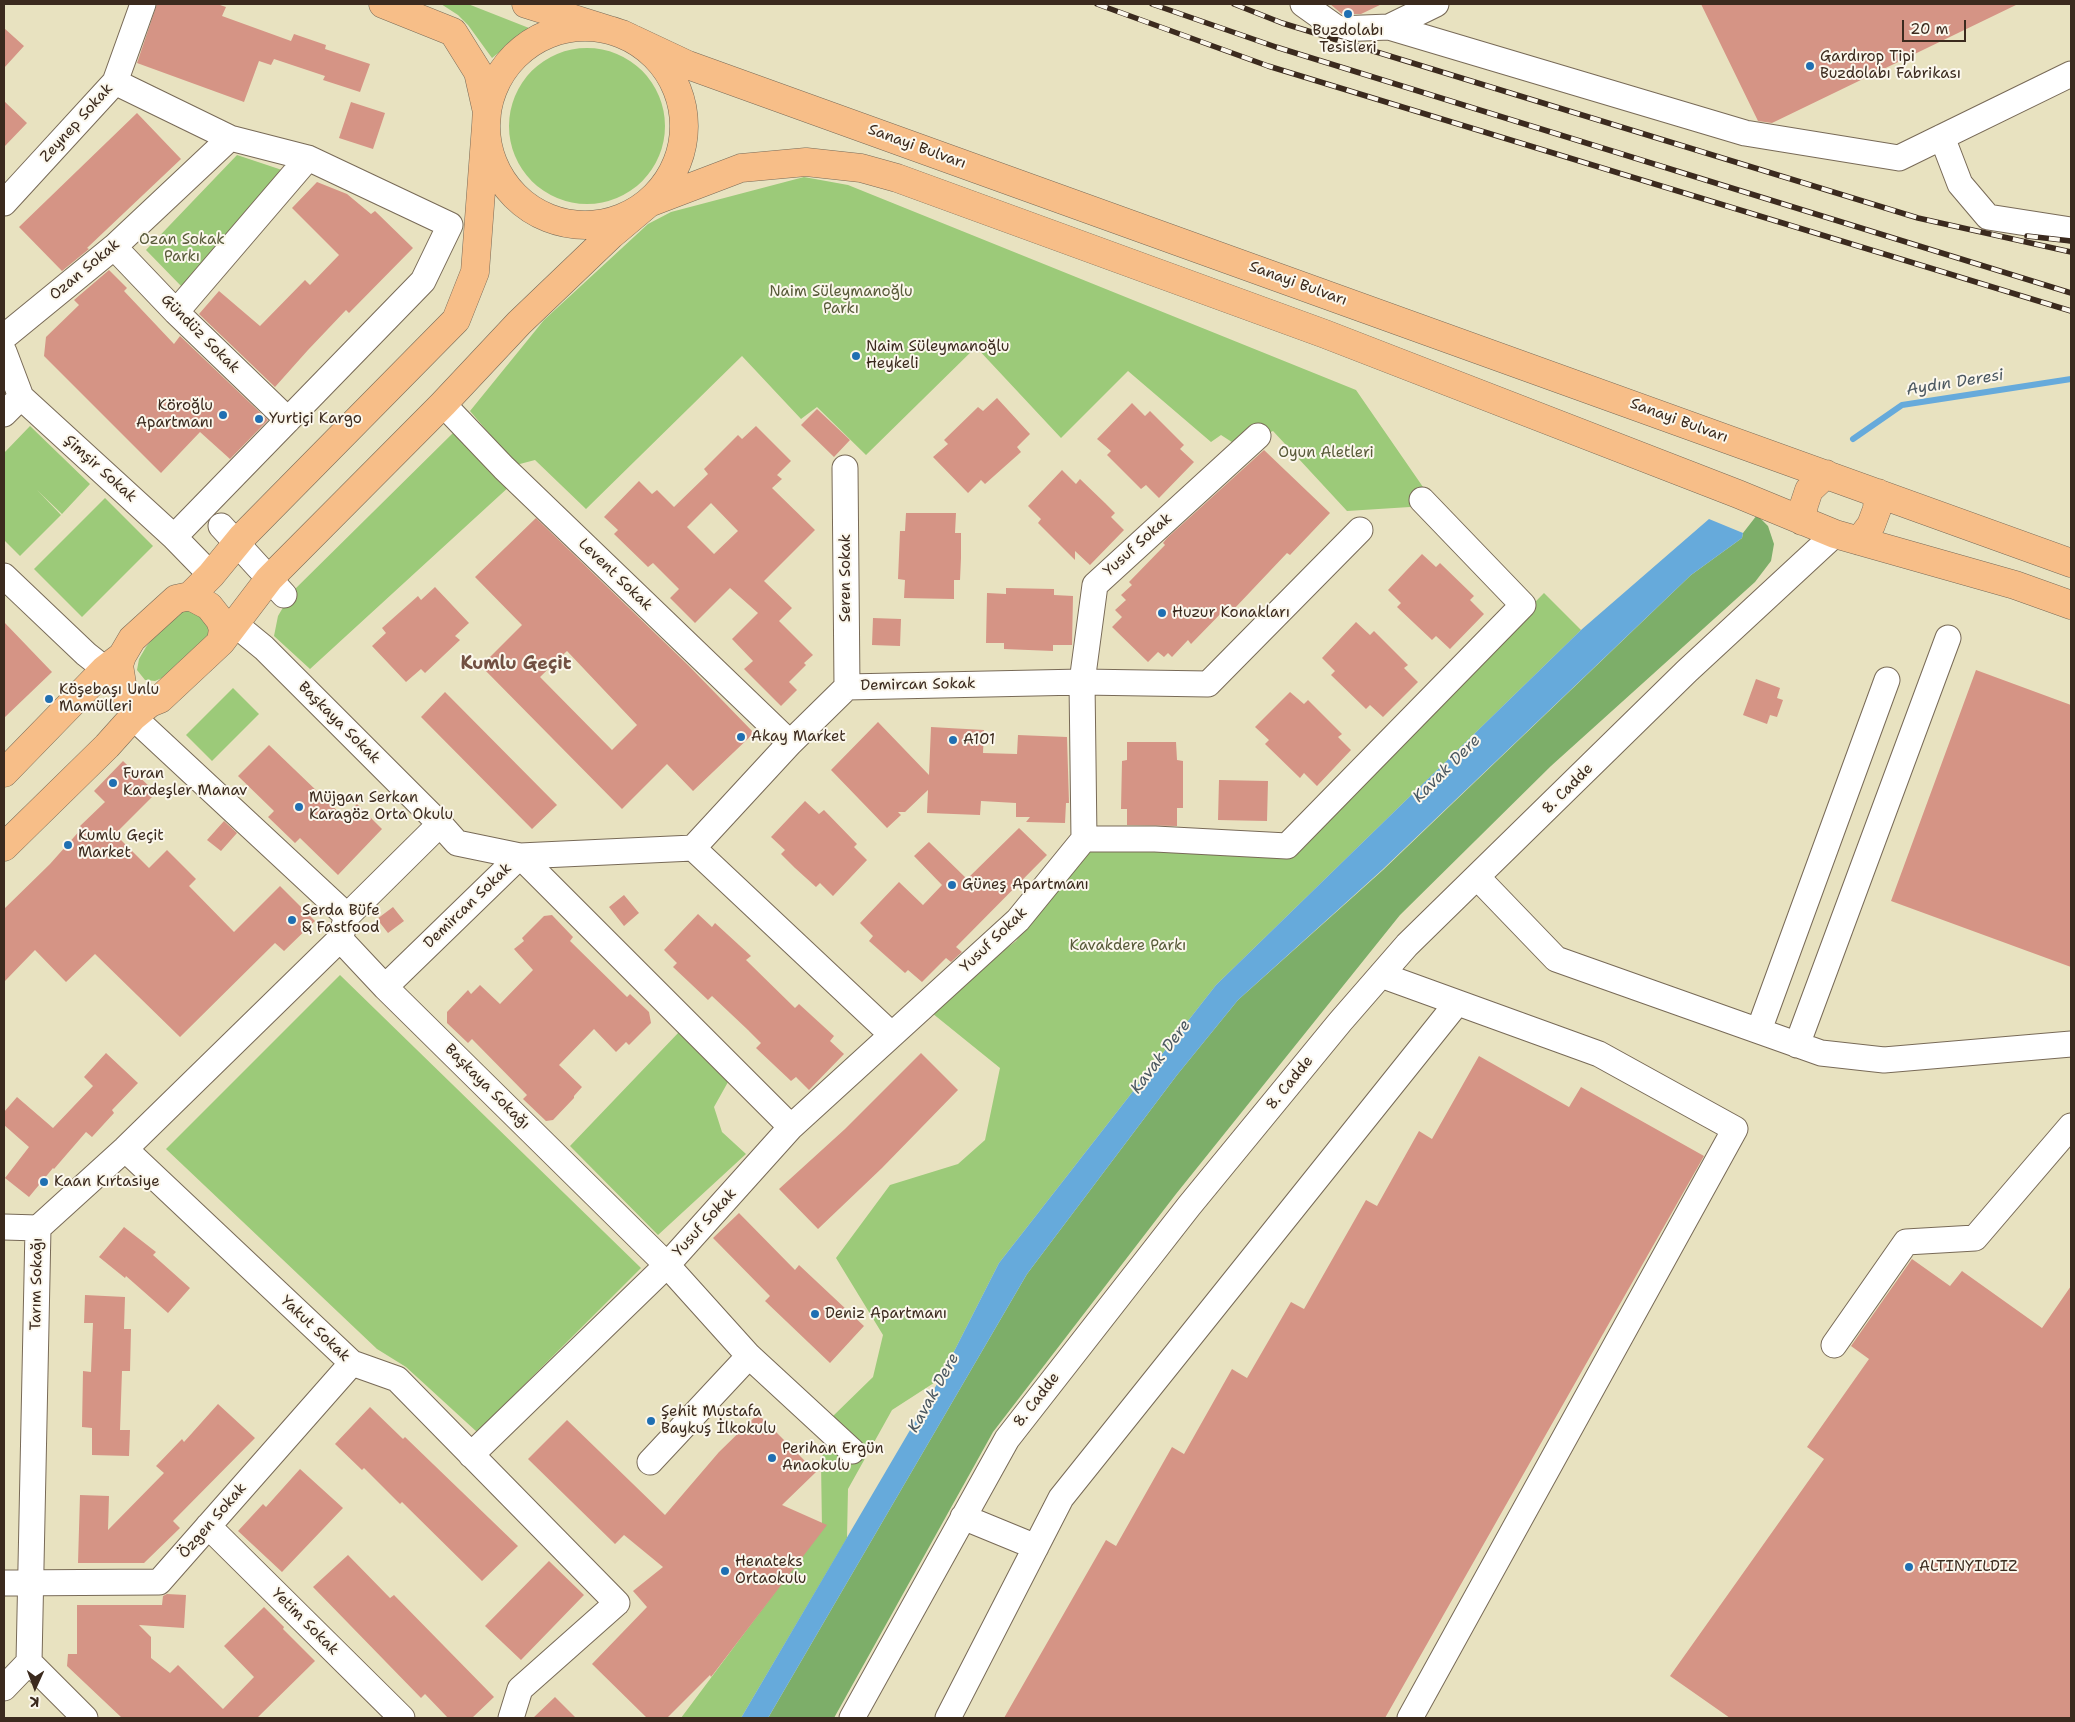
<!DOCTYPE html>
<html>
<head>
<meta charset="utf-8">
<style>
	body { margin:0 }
	#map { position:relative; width:2075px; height:1722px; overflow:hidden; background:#e8e2c0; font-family:"Shantell Sans",sans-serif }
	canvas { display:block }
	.frame { position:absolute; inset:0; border:5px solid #3b2a1e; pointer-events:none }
	.north { position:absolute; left:10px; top:1662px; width:50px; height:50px; -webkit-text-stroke:4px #fbf7ec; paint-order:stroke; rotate:182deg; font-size:14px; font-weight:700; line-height:20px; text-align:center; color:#3b2a1e }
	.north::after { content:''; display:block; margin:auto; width:18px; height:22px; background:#3b2a1e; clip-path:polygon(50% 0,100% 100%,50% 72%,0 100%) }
	.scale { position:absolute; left:1902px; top:20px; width:64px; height:22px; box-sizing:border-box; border:2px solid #3b2a1e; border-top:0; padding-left:6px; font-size:15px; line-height:18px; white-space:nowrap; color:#3b2a1e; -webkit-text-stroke:4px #fbf7ec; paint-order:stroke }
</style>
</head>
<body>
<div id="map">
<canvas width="2075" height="1722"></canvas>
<div class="frame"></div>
<div class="north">K</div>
<div class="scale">20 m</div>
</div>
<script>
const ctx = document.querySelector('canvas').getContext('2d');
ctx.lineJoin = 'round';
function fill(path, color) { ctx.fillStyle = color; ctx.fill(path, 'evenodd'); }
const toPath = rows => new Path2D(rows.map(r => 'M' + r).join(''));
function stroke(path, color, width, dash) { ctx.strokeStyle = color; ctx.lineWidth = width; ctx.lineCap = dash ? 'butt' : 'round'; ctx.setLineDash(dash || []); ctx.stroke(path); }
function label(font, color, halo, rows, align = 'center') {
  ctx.font = font + ' "Shantell Sans",sans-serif'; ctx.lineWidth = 4; ctx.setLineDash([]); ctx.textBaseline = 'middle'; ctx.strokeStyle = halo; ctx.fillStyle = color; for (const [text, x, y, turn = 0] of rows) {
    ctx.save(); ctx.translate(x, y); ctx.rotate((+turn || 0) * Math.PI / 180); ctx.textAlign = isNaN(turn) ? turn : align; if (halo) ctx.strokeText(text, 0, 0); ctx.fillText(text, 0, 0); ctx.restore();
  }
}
const green = toPath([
	[441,4,468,4,529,28,492,58,468,25,458,15],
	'509 126a78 78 0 1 1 156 0a78 78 0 1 1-156 0Z',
	[237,155,282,170,182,287,146,250],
	[804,177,848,185,1356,390,1423,487,1410,507,1347,511,1273,431,1238,446,1221,435,1211,442,1128,371,1061,438,976,347,866,455,817,407,801,419,742,356,586,509,535,460,516,465,470,411,544,320,648,224,671,212],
	[30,426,90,484,62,514,37,490,61,515,20,556,4,540,4,453],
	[453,433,463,436,511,485,310,669,274,636,278,616,292,592],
	[105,498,153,546,82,617,34,569],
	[1544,593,1581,630,1216,985,999,1263,940,1379,892,1410,848,1489,847,1538,741,1718,681,1718,822,1529,821,1462,832,1417,873,1377,883,1335,836,1258,890,1185,958,1164,985,1140,1000,1068,927,1009,1016,941,1085,847,1290,851],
	[190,608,211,622,208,638,182,664,162,678,155,681,145,680,137,670,139,659,146,647,153,638,182,612],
	[233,688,259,714,212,761,186,735],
	[340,975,641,1268,477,1432,406,1367,377,1349,166,1149],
	[680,1031,728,1082,714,1107,722,1132,746,1154,658,1235,570,1146]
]);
const forest = toPath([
	[1757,515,1768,526,1774,544,1771,561,1755,582,1551,766,1400,915,1176,1194,993,1432,834,1718,768,1718,1027,1274,1177,1075,1238,1000,1383,870,1691,575,1742,538,1743,533]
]);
const water = toPath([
	[1709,519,1743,533,1742,538,1691,575,1382,870,1238,1000,1177,1075,1027,1274,768,1718,741,1718,940,1379,999,1263,1216,985,1581,630]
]);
const stream = toPath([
	[1853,439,1902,405,2071,379]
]);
const building = toPath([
	[157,4,217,4,226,7,222,16,291,41,294,34,326,45,325,49,370,64,360,92,323,80,325,76,274,59,271,65,259,61,244,102,137,63],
	[1330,4,1382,4,1361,14,1342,14],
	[1701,4,2018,4,1772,123,1758,121],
	[4,28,24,46,4,68],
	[4,101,27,123,4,147],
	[351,102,385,113,373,149,339,138],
	[137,113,181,159,87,248,89,249,62,271,19,227],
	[317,182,347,194,371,214,375,211,413,248,349,313,346,310,308,350,275,387,199,314,219,291,260,326,305,280,310,285,339,255,292,208],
	[109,270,127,288,124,291,174,344,180,336,268,420,230,459,200,432,161,473,44,356,46,337,79,305,74,300],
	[997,398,1030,434,1017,447,1021,452,985,484,981,480,968,493,933,457,948,444,944,440,978,407,983,411],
	[1132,403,1145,416,1150,411,1184,445,1180,449,1194,462,1159,498,1146,485,1141,489,1107,455,1111,451,1097,439],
	[817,409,850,440,834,457,801,425],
	[756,426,791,461,777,475,782,479,772,488,815,530,764,581,792,608,779,621,813,655,804,663,806,665,789,682,797,690,781,706,744,669,753,661,732,639,758,613,730,588,695,623,670,598,679,589,653,563,648,567,614,534,618,530,604,517,639,481,652,494,657,490,674,507,708,474,704,469,738,435,742,439],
	[711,503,738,531,714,554,687,527],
	[1264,450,1330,513,1290,555,1287,553,1234,609,1230,604,1191,644,1188,640,1172,657,1168,653,1164,657,1158,652,1148,662,1112,627,1122,617,1115,610,1126,600,1121,595,1132,585,1129,582,1165,545,1163,543,1167,538],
	[1062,470,1076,484,1080,479,1105,503,1115,513,1111,517,1124,530,1090,565,1075,551,1075,560,1038,523,1041,519,1028,506],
	[906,513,956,513,955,533,961,533,961,558,960,580,954,580,954,599,904,598,905,580,898,579,900,531,905,531],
	[536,518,688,665,754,733,693,791,667,764,622,809,481,666,522,625,475,577],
	[567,651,637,725,612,750,540,677],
	[1422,554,1436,567,1440,563,1474,596,1470,600,1484,614,1450,649,1436,636,1432,640,1397,607,1401,603,1388,590],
	[435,587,469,623,455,636,460,640,425,673,421,669,406,682,372,646,386,633,382,628,418,596,421,600],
	[1006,588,1054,589,1054,595,1073,596,1072,645,1053,645,1053,651,1004,649,1004,643,986,643,987,593,1006,594],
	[873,618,901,619,900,646,872,645],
	[4,622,52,672,4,718],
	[1356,622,1370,635,1374,631,1408,665,1404,668,1418,682,1383,717,1370,705,1366,709,1331,675,1335,671,1322,658],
	[1976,670,2071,705,2071,967,1891,901],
	[1756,679,1780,688,1777,698,1783,700,1777,717,1770,715,1767,724,1743,715],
	[445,692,557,805,532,829,421,717],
	[1290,692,1304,704,1308,700,1342,734,1338,737,1351,750,1317,786,1304,773,1300,778,1265,744,1269,740,1255,727],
	[878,722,929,775,931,727,984,730,983,753,1017,754,1018,735,1067,737,1069,803,1066,803,1065,823,1026,822,1030,817,1016,817,1016,803,981,801,980,815,927,813,928,790,905,812,898,812,901,815,887,828,831,770],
	[1127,742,1176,742,1177,760,1183,761,1183,808,1177,808,1177,826,1127,825,1127,809,1121,809,1122,761,1127,760],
	[269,745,344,817,357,804,382,829,338,875,300,838,295,843,268,817,274,811,238,776],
	[123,761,156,793,115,834,149,868,167,850,196,879,189,886,234,932,280,886,315,921,284,951,275,943,180,1037,95,954,66,982,35,950,4,982,4,909,50,864,82,828,80,826,105,802,94,791],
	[1219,780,1268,781,1267,821,1218,820],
	[805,801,819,814,824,810,857,844,854,847,867,860,833,896,820,883,816,887,795,868,781,854,785,850,771,837],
	[224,821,237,833,221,851,207,840],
	[1019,828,1047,855,956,947,962,952,951,962,946,958,922,982,908,970,905,973,869,941,873,936,860,923,899,882,923,905,942,885,914,856,929,842,967,879],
	[624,895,639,913,624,926,609,907],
	[393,907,404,921,388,933,377,919],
	[698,914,712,927,715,923,751,956,746,960,795,1008,799,1004,834,1036,830,1041,844,1054,809,1090,796,1077,791,1081,756,1048,761,1043,748,1030,712,996,708,1000,673,967,677,963,664,950],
	[552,915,573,937,570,941,627,997,630,994,649,1012,651,1023,629,1045,626,1042,616,1052,594,1029,559,1065,582,1087,574,1096,574,1098,553,1120,546,1121,523,1099,527,1095,472,1039,468,1043,447,1023,447,1012,468,990,471,994,480,985,500,1004,533,970,514,949,524,941,522,938,544,916],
	[106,1053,138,1083,112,1110,114,1113,92,1137,86,1132,54,1169,53,1168,29,1197,5,1178,29,1147,4,1125,4,1112,17,1097,53,1128,93,1086,84,1077],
	[921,1053,958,1090,882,1168,818,1229,779,1189,845,1129],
	[1479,1056,1569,1107,1581,1087,1704,1156,1385,1718,1004,1718,1106,1540,1116,1546,1172,1447,1184,1454,1232,1369,1247,1378,1291,1302,1304,1309,1366,1200,1377,1206,1419,1131,1432,1139],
	[739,1213,795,1270,799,1265,864,1326,830,1363,765,1301,770,1296,713,1238],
	[124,1227,156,1252,153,1255,190,1288,168,1313,126,1276,125,1278,99,1257],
	[1912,1259,1950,1286,1962,1271,2042,1328,2071,1286,2071,1718,1730,1718,1670,1676,1824,1459,1807,1447,1869,1359,1851,1346],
	[85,1295,125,1297,124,1329,131,1329,130,1371,122,1371,120,1430,130,1430,129,1456,92,1455,92,1428,82,1427,83,1371,91,1372,93,1323,84,1323],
	[218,1404,255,1438,173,1521,180,1528,144,1563,78,1563,80,1495,109,1496,108,1530,164,1473,156,1466,182,1439,184,1442],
	[370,1407,403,1439,405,1437,518,1546,482,1581,402,1502,400,1504,364,1468,362,1470,335,1444],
	[758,1414,816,1472,782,1505,827,1525,711,1677,710,1675,667,1718,647,1718,592,1664,647,1607,633,1591,663,1567,624,1535,615,1544,528,1459,567,1420,665,1515,719,1452],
	[300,1469,343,1508,282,1572,238,1531,263,1504,266,1507],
	[348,1555,390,1598,394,1595,494,1697,472,1718,448,1718,425,1694,421,1698,313,1587],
	[549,1561,584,1595,521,1660,485,1626],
	[167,1594,186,1595,184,1628,139,1625,151,1637,151,1658,170,1673,178,1665,223,1709,254,1677,224,1646,264,1607,284,1627,283,1629,315,1661,257,1718,122,1718,67,1666,68,1654,77,1654,77,1605,162,1605,163,1596],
	[555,1697,576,1718,533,1718]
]);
const minor = toPath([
	[1303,4,1338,29,1389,27,1745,133,1899,158,2071,74],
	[1389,27,1436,4],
	[115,82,230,138,308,158,450,225,423,281,174,537],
	[1942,137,1960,184,1988,217,2071,230],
	[4,203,115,82,143,4],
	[114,247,176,312,288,420],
	[176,312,308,158],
	[4,337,114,247,230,138],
	[4,352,21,397,174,537,211,575],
	[443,404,504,468,790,743],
	[4,414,21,397],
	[845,468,847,687],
	[221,526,284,595],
	[4,576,86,654,105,669],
	[236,625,264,648,440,824,457,843,520,856,791,1127],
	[133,717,347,916],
	[440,824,347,916,340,939,385,987,667,1265,471,1455],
	[1084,839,1155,839,1287,846,1523,605,1422,500],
	[693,848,892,1035],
	[1478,878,1556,959,1821,1053,1884,1060,2071,1044],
	[1381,975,1599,1054,1735,1129,1410,1718],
	[385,987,520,856,693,848,790,743,847,687,1082,682,1208,684,1360,530],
	[1759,1030,1887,680],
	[1797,1045,1948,638],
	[125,1149,352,1363,397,1379,617,1603,520,1689,511,1718],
	[4,1227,38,1228],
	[1834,1345,1906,1242,1975,1238,2071,1126],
	[852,1451,749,1356,667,1265,791,1127,1018,920,1084,839,1082,682,1095,585,1258,436],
	[650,1462,749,1356],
	[963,1517,1036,1547],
	[208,1526,402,1718],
	[4,1583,159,1582,352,1363],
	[29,1662,85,1718],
	[4,1688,29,1662,38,1228,125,1149,340,939],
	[852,1718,1007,1439,1189,1206,1340,1022,1407,945,1687,671,1835,534],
	[948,1718,1061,1498,1457,1003]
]);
const major = toPath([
	[526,4,622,34,688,65,2071,563],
	'486 126a99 99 0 1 1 198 0a99 99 0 1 1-198 0Z',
	[1802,521,1804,505,1809,490,1826,474],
	[1859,541,1871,525,1877,509,1878,493],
	[190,596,211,575,243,536,456,320,475,272,487,112,478,72,453,32,383,4],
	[190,596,209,606,220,620,223,629,221,642,160,699,150,703,137,701,126,695,122,684,119,665,122,656,132,639,176,599,190,596],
	[221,642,269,579,443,404,519,323,611,235,649,203,741,168,806,162,861,168,897,178,1325,334,1738,494,1835,534,2015,585,2071,605],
	[4,773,105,669,122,656],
	[4,847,107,746,133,717,150,703]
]);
const rail = toPath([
	[1097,4,1268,66,2071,311],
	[1152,4,1276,47,2071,293],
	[1234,4,1282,23,1918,218,2071,252],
	[2027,236,2071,241]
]);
const markers = [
	[1348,14,5,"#1f6fb2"],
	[1810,66,5,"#1f6fb2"],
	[856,356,5,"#1f6fb2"],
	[223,415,5,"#1f6fb2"],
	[259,419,5,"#1f6fb2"],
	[1162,613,5,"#1f6fb2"],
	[49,699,5,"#1f6fb2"],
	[741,737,5,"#1f6fb2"],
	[953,740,5,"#1f6fb2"],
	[113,783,5,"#1f6fb2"],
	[299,807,5,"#1f6fb2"],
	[68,845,5,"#1f6fb2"],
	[952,885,5,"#1f6fb2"],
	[292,920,5,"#1f6fb2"],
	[44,1182,5,"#1f6fb2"],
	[815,1314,5,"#1f6fb2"],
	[651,1421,5,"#1f6fb2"],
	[772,1458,5,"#1f6fb2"],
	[1909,1567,5,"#1f6fb2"],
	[725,1571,5,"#1f6fb2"]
];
const poiNames = [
	["Buzdolabı",1348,31,"center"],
	["Tesisleri",1348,48,"center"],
	["Gardırop Tipi",1820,57],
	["Buzdolabı Fabrikası",1820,74],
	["Naim Süleymanoğlu",866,347],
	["Heykeli",866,364],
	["Köroğlu",213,406,"right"],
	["Apartmanı",213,423,"right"],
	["Yurtiçi Kargo",269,419],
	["Huzur Konakları",1172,613],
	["Köşebaşı Unlu",59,690],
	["Mamülleri",59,707],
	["Akay Market",751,737],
	["A101",963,740],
	["Furan",123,774],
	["Kardeşler Manav",123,791],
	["Müjgan Serkan",309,798],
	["Karagöz Orta Okulu",309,815],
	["Kumlu Geçit",78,836],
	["Market",78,853],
	["Güneş Apartmanı",962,885],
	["Serda Büfe",302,911],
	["& Fastfood",302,928],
	["Kaan Kırtasiye",54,1182],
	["Deniz Apartmanı",825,1314],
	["Şehit Mustafa",661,1412],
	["Baykuş İlkokulu",661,1429],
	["Perihan Ergün",782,1449],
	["Anaokulu",782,1466],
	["Henateks",735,1562],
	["Ortaokulu",735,1579],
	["ALTINYILDIZ",1919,1567]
];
const streetNames = [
	["Zeynep Sokak",77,123,-48],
	["Sanayi Bulvarı",917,147,20],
	["Ozan Sokak",85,270,-40],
	["Sanayi Bulvarı",1298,284,20],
	["Gündüz Sokak",200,334,45],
	["Sanayi Bulvarı",1679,421,20],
	["Şimşir Sokak",100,469,42],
	["Yusuf Sokak",1138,545,-42],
	["Levent Sokak",615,575,44],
	["Seren Sokak",846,578,-90],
	["Demircan Sokak",918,685,-1],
	["Başkaya Sokak",339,723,45],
	["8. Cadde",1568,789,-45],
	["Demircan Sokak",468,906,-44],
	["Yusuf Sokak",994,940,-44],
	["8. Cadde",1290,1083,-51],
	["Başkaya Sokağı",487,1087,45],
	["Yusuf Sokak",705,1223,-48],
	["Tarım Sokağı",37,1284,-89],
	["Yakut Sokak",315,1329,43],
	["8. Cadde",1037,1400,-52],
	["Özgen Sokak",213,1521,-49],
	["Yetim Sokak",305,1622,45]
];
const parkNames = [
	["Ozan Sokak",182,240],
	["Parkı",182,257],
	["Naim Süleymanoğlu",841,292],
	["Parkı",841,309],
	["Oyun Aletleri",1326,453],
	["Kavakdere Parkı",1128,946]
];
const waterNames = [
	["Aydın Deresi",1955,383,-9],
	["Kavak Dere",1447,769,-45],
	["Kavak Dere",1161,1057,-53],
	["Kavak Dere",934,1393,-61]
];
const quarterNames = [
	["Kumlu Geçit",516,664]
];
fill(green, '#9cca79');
fill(forest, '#7dae69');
fill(water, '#66aadb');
stroke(stream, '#66aadb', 6);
fill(building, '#d59485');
stroke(minor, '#786a57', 27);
stroke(major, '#786a57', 29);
stroke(minor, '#fff', 25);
stroke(major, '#f7be88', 28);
stroke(rail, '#3b2a1e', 5.5);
stroke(rail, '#fbf7ec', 4, [11]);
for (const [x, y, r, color] of markers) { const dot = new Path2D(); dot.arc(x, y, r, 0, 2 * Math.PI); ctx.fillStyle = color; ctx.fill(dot); stroke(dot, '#fbf7ec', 2); }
label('15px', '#3b2a1e', '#fbf7ec', poiNames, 'left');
label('15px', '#3b2a1e', '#fbf7ec', streetNames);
label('15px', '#585a39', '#fbf7ec', parkNames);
label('italic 16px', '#4a5760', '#fbf7ec', waterNames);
label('bold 18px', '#714f42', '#fbf7ec', quarterNames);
</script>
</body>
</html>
